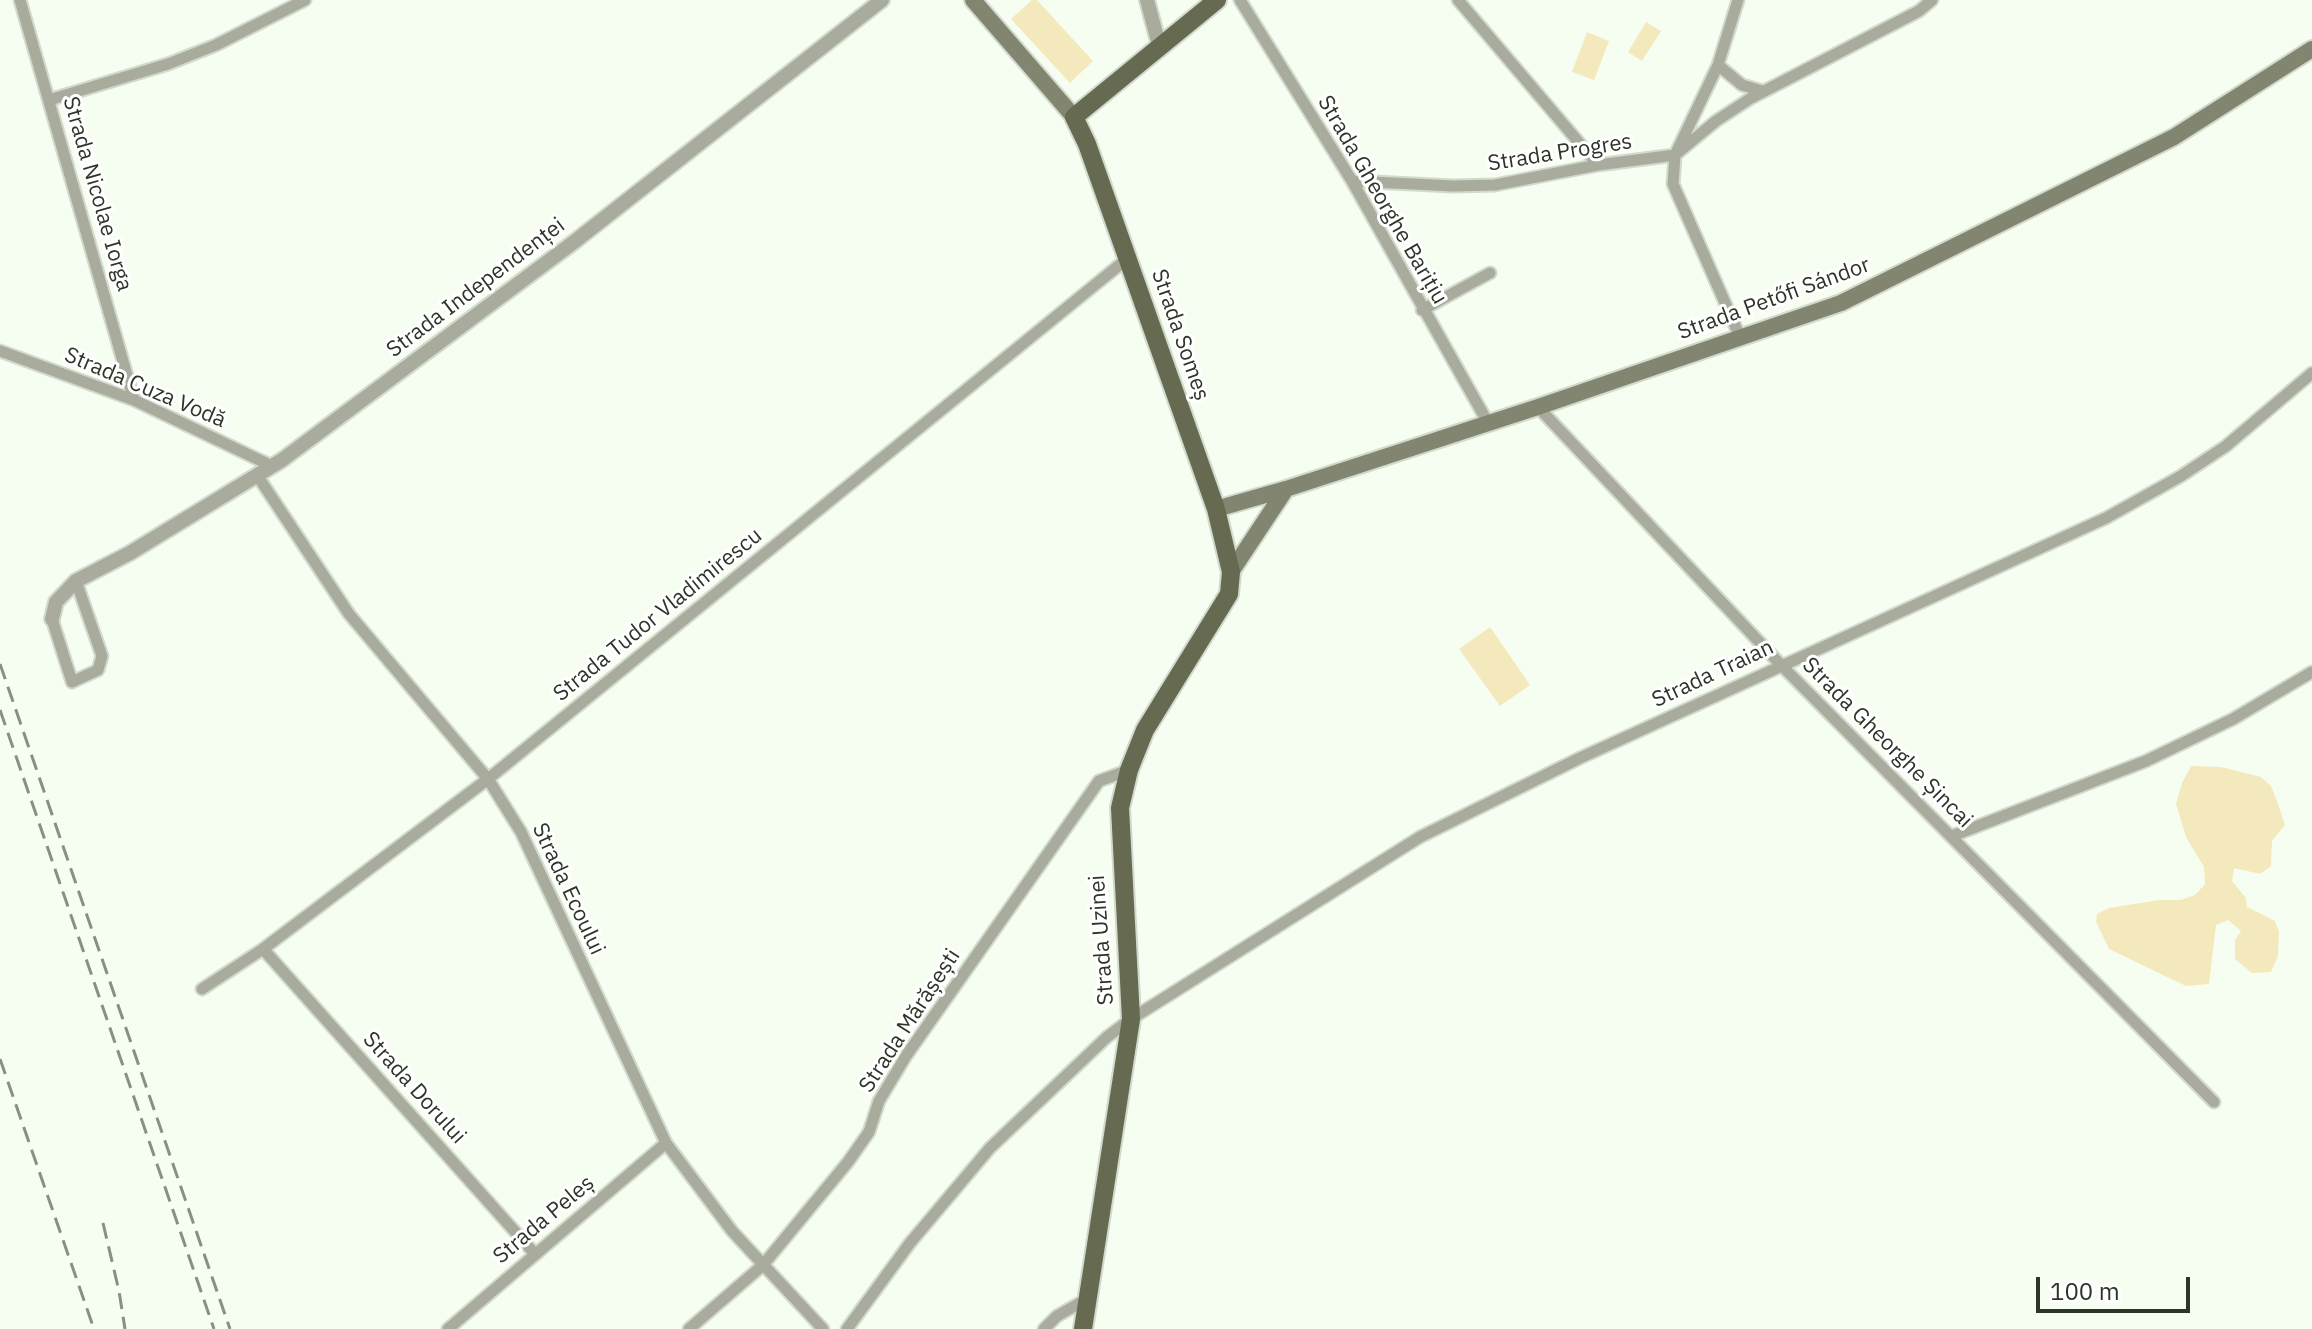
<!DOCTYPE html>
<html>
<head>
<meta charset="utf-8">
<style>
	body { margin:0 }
	#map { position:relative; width:2312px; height:1329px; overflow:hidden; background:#f5fef1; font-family:"IBM Plex Sans",sans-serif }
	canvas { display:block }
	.scale { position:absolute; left:2036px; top:1277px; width:154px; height:36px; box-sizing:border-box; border:4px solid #2d3529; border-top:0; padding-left:10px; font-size:24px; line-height:28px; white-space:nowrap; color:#2d3529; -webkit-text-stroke:6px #fff; paint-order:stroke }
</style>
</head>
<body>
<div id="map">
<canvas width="2312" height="1329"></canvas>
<div class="scale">100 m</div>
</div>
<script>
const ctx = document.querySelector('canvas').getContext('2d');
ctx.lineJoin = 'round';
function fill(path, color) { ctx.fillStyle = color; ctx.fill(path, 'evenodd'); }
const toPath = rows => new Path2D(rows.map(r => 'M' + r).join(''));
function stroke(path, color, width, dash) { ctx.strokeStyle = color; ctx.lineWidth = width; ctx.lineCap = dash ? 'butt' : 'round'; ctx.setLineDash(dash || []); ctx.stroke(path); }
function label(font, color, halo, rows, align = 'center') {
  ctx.font = font + ' "IBM Plex Sans",sans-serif'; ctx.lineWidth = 6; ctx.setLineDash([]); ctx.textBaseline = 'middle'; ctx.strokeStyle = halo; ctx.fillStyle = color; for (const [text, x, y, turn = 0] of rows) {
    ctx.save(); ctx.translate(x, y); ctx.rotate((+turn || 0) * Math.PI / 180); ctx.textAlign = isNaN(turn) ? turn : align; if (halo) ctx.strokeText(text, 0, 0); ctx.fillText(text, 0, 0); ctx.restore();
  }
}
const green = toPath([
	[1032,0,1037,0,1093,61,1070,83,1011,19],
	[1646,22,1661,31,1642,61,1628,52],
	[1587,32,1609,41,1594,80,1572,72],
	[1490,627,1530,685,1500,706,1459,649],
	[2191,766,2221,767,2261,777,2271,786,2277,801,2285,825,2272,841,2271,866,2260,874,2234,868,2232,881,2246,898,2247,907,2275,921,2279,932,2278,956,2271,972,2252,973,2235,959,2235,940,2241,931,2228,920,2216,925,2209,984,2186,986,2109,949,2096,922,2097,914,2109,908,2159,900,2181,900,2195,895,2205,884,2204,867,2186,837,2176,804,2182,783]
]);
const minor = toPath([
	[20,0,134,400],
	[1240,0,1352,181,1487,421],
	[1458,0,1598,165],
	[1718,65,1742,85,1762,91],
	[49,100,168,64,216,45,305,0],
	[1352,181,1453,186,1495,185,1598,165,1675,155,1718,65,1738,0],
	[1422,310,1490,273],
	[1740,337,1673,184,1675,155,1716,121,1751,98,1919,11,1932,0],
	[0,351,134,400,272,466],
	[1538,407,1781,665,2214,1102],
	[257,475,349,614,488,779,521,832,666,1143,732,1231,823,1329],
	[52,619,72,682,98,670,102,656,76,581],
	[1952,836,2146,761,2233,719,2312,672],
	[263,949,535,1254],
	[202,989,263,949,488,779,1128,258],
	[448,1329,666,1143],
	[689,1329,763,1265,848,1162,869,1132,879,1101,906,1056,1099,781,1129,770],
	[847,1329,910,1243,990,1148,1107,1037,1131,1019,1420,837,1580,758,2106,518,2181,476,2226,446,2312,373],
	[1044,1329,1057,1316,1087,1299]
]);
const tertiary = toPath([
	[1147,0,1159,45],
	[52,619,56,602,76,581,130,553,282,460,574,242,882,0]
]);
const secondary = toPath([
	[973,0,1074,117],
	[1216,509,1286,489,1538,407,1841,303,2174,137,2312,49],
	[1231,572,1286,489]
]);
const primary = toPath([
	[1083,1329,1131,1019,1120,808,1129,770,1145,730,1229,594,1231,572,1216,509,1087,144,1074,117,1217,0]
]);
const rail = toPath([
	[0,664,230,1329],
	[0,710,214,1329],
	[0,1059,94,1329],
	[103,1223,119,1291,125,1329]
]);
const streetNames = [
	["Strada Progres",1560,153,-9],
	["Strada Nicolae Iorga",97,194,74],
	["Strada Gheorghe Barițiu",1382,200,60],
	["Strada Independenței",476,288,-37],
	["Strada Petőfi Sándor",1774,299,-20],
	["Strada Someș",1180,335,71],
	["Strada Cuza Vodă",145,388,23],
	["Strada Tudor Vladimirescu",658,615,-39],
	["Strada Traian",1713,674,-25],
	["Strada Gheorghe Șincai",1887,743,45],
	["Strada Ecoului",568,889,65],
	["Strada Uzinei",1102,940,-94],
	["Strada Mărășești",910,1021,-57],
	["Strada Dorului",414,1088,48],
	["Strada Peleș",544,1220,-40]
];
fill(green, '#f4e9bc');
stroke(minor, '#d1dacd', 15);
stroke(tertiary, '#d1dacd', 18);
stroke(secondary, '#d1dacd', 20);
stroke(primary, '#d1dacd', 22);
stroke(minor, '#a9ab9d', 11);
stroke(tertiary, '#a9ab9d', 14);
stroke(secondary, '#828570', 16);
stroke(primary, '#666a50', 18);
stroke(rail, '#879083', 3, [16, 8]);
label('22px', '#2d3529', '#fff', streetNames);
</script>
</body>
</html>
